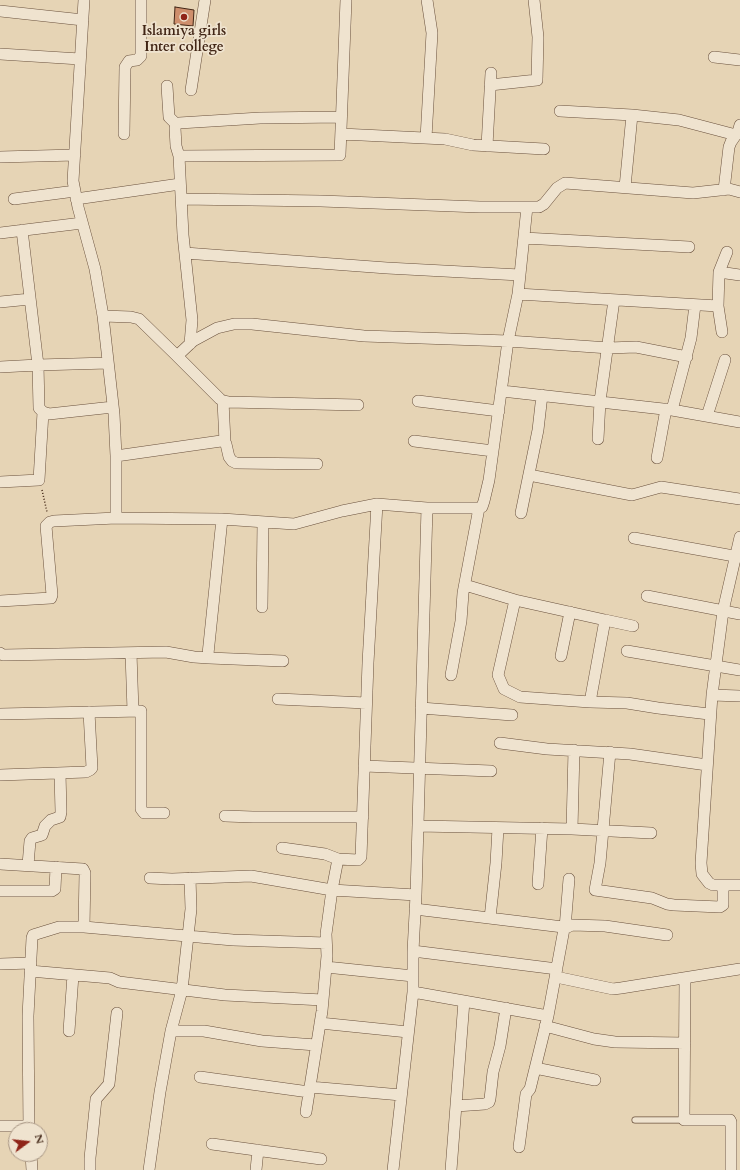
<!DOCTYPE html>
<html>
<head>
<meta charset="utf-8">
<style>
	body { margin:0 }
	#map { position:relative; width:740px; height:1170px; overflow:hidden; background:#e6d4b5; font-family:Cardo,serif }
	canvas { display:block }
	.north { position:absolute; left:8px; top:1122px; width:40px; height:40px; box-sizing:border-box; background:#efe3cf; border:1px solid #a99785; border-radius:50%; rotate:75deg; font-size:11px; font-weight:700; line-height:16px; text-align:center; color:#412515 }
	.north::after { content:''; display:block; margin:auto; width:14px; height:18px; background:#8f2418; clip-path:polygon(50% 0,100% 100%,50% 72%,0 100%) }
</style>
</head>
<body>
<div id="map">
<canvas width="740" height="1170"></canvas>
<div class="north">N</div>
</div>
<script>
const ctx = document.querySelector('canvas').getContext('2d');
ctx.lineJoin = 'round';
function fill(path, color) { ctx.fillStyle = color; ctx.fill(path, 'evenodd'); }
const toPath = rows => new Path2D(rows.map(r => 'M' + r).join(''));
function stroke(path, color, width, dash) { ctx.strokeStyle = color; ctx.lineWidth = width; ctx.lineCap = dash ? 'butt' : 'round'; ctx.setLineDash(dash || []); ctx.stroke(path); }
function label(font, color, halo, rows, align = 'center') {
  ctx.font = font + ' Cardo,serif'; ctx.lineWidth = 3.5; ctx.setLineDash([]); ctx.textBaseline = 'middle'; ctx.strokeStyle = halo; ctx.fillStyle = color; for (const [text, x, y, turn = 0] of rows) {
    ctx.save(); ctx.translate(x, y); ctx.rotate((+turn || 0) * Math.PI / 180); ctx.textAlign = isNaN(turn) ? turn : align; if (halo) ctx.strokeText(text, 0, 0); ctx.fillText(text, 0, 0); ctx.restore();
  }
}
const building = toPath([
	[175,7,194,10,193,26,174,24,175,7]
]);
const path = toPath([
	[42,490,47,512]
]);
const service = toPath([
	[635,1120,684,1120]
]);
const minor = toPath([
	[84,0,73,181,78,207,95,269,103,316,131,317,139,319,177,356,193,341,217,328,234,324,252,324,364,336,508,341,489,480,484,501,482,507,479,508,463,593,461,621,451,675],
	[0,11,83,20],
	[0,54,80,59],
	[714,57,740,60],
	[490,85,537,80,538,37,534,0],
	[167,86,169,117,176,124],
	[191,90,205,0],
	[560,111,632,115,679,120,736,135],
	[124,134,125,67,129,61,137,60,141,56,141,0],
	[341,134,445,139,473,145,544,149],
	[426,138,432,33,427,0],
	[487,146,491,73],
	[179,156,176,146,175,128,176,124,179,123,260,118,341,117],
	[0,157,75,155],
	[625,187,632,115],
	[724,190,729,147,731,142,738,132,740,125],
	[14,199,75,191],
	[76,199,180,184],
	[181,199,321,201,480,207,539,207,544,204,557,188,565,183,693,193,729,189,740,192],
	[527,207,518,294,718,306],
	[22,230,38,365,39,408,43,412,49,414,113,407],
	[0,233,82,223],
	[524,238,689,247],
	[185,253,387,268,520,275],
	[719,272,740,275],
	[518,294,508,341,609,348,636,347,687,357],
	[0,302,30,299],
	[103,316,114,414,116,456,116,518],
	[722,332,718,306,719,272,727,252],
	[190,344,192,320,183,235,179,156,340,155,346,0],
	[177,356,220,399,223,401,228,402,358,405],
	[0,367,38,365,108,363],
	[502,391,672,410,740,422],
	[223,401,225,442],
	[418,401,499,411],
	[672,410,691,338,695,305],
	[707,416,725,360],
	[598,439,600,401,614,300],
	[414,441,493,451],
	[116,456,221,441,225,442,226,444,229,457,232,461,236,463,317,464],
	[657,458,666,409],
	[529,475,632,495,661,487,740,499],
	[0,482,39,480,43,412],
	[521,513,538,430,542,395],
	[222,519,208,654,209,658,283,661],
	[740,537,723,611,712,695,701,863,702,874,709,883,713,885,740,885],
	[634,538,740,557],
	[465,585,515,600,605,620,590,702],
	[647,596,740,614],
	[515,600,498,675,504,689,520,697,590,702,627,703,658,708,709,714],
	[0,601,51,598,52,595,46,526,50,522,54,521,116,518,222,519,294,524,342,511,377,504,427,508,479,508],
	[262,607,263,522],
	[605,620,633,626],
	[627,651,740,670],
	[0,653,3,655,166,652,194,657,209,658],
	[131,653,133,711],
	[561,656,570,612],
	[712,695,740,696],
	[278,699,366,703],
	[421,708,512,715],
	[0,714,141,711,141,809,144,813,164,813],
	[500,743,547,749,630,754,707,765],
	[610,752,600,863,595,890,652,898,667,904,674,905,720,907,723,905,723,885],
	[364,766,491,771],
	[0,775,86,772,90,770,92,768,89,712],
	[225,816,253,817,363,817],
	[418,826,572,829,651,833],
	[572,829,574,750],
	[282,848,325,854,338,859],
	[0,864,83,869,85,873,84,927],
	[28,865,30,841,32,838,42,835,45,826,51,820,60,817,61,812,60,773],
	[150,878,172,879,251,876,332,890,416,895],
	[538,884,542,828],
	[0,891,52,891,55,889,56,867],
	[415,909,563,927,564,929,548,1016,530,1089,526,1094,519,1147],
	[490,918,496,863,498,828],
	[563,927,565,928,569,879],
	[564,929,572,925,605,926,667,935],
	[413,951,557,969],
	[0,964,31,963],
	[326,967,413,976],
	[30,971,110,978,119,982,225,995,323,1000],
	[556,977,613,989,621,988,740,969],
	[685,978,684,1120,730,1120,731,1122,731,1170],
	[413,992,548,1016],
	[320,1023,408,1032],
	[545,1026,594,1039,615,1042,685,1043],
	[69,1031,73,975],
	[171,1031,182,990,191,909,190,878],
	[535,1068,595,1080],
	[200,1077,309,1092],
	[310,1087,401,1095],
	[456,1106,485,1104,489,1102,490,1099,493,1072,500,1046,506,1008],
	[306,1112,322,1011,327,956,326,934,332,890,338,859,358,860,361,857,368,663,377,504],
	[0,1126,29,1126],
	[29,1130,28,1016,32,938,33,935,59,927,84,927,233,940,326,943],
	[212,1144,321,1159],
	[31,1154,32,1170],
	[90,1170,90,1158,96,1099,109,1084,117,1013],
	[149,1170,160,1092,171,1031,204,1031,262,1041,316,1045],
	[256,1170,258,1150],
	[393,1170,413,992,413,951,416,895,427,508],
	[451,1170,464,1001]
]);
const markers = [
	[184,17,4,"#8f2418"]
];
const poiNames = [
	["Islamiya girls",184,32],
	["Inter college",184,48]
];
fill(building, '#ce8e6c');
stroke(building, '#412515', 1);
stroke(service, '#6a513d', 7);
stroke(minor, '#6a513d', 12);
stroke(path, '#412515', 1.5, [1, 2]);
stroke(service, '#efe3cf', 5.5);
stroke(minor, '#efe3cf', 11);
for (const [x, y, r, color] of markers) { const dot = new Path2D(); dot.arc(x, y, r, 0, 2 * Math.PI); ctx.fillStyle = color; ctx.fill(dot); stroke(dot, '#efe3cf', 1.5); }
label('bold 14px', '#412515', '#efe3cf', poiNames);
</script>
</body>
</html>
